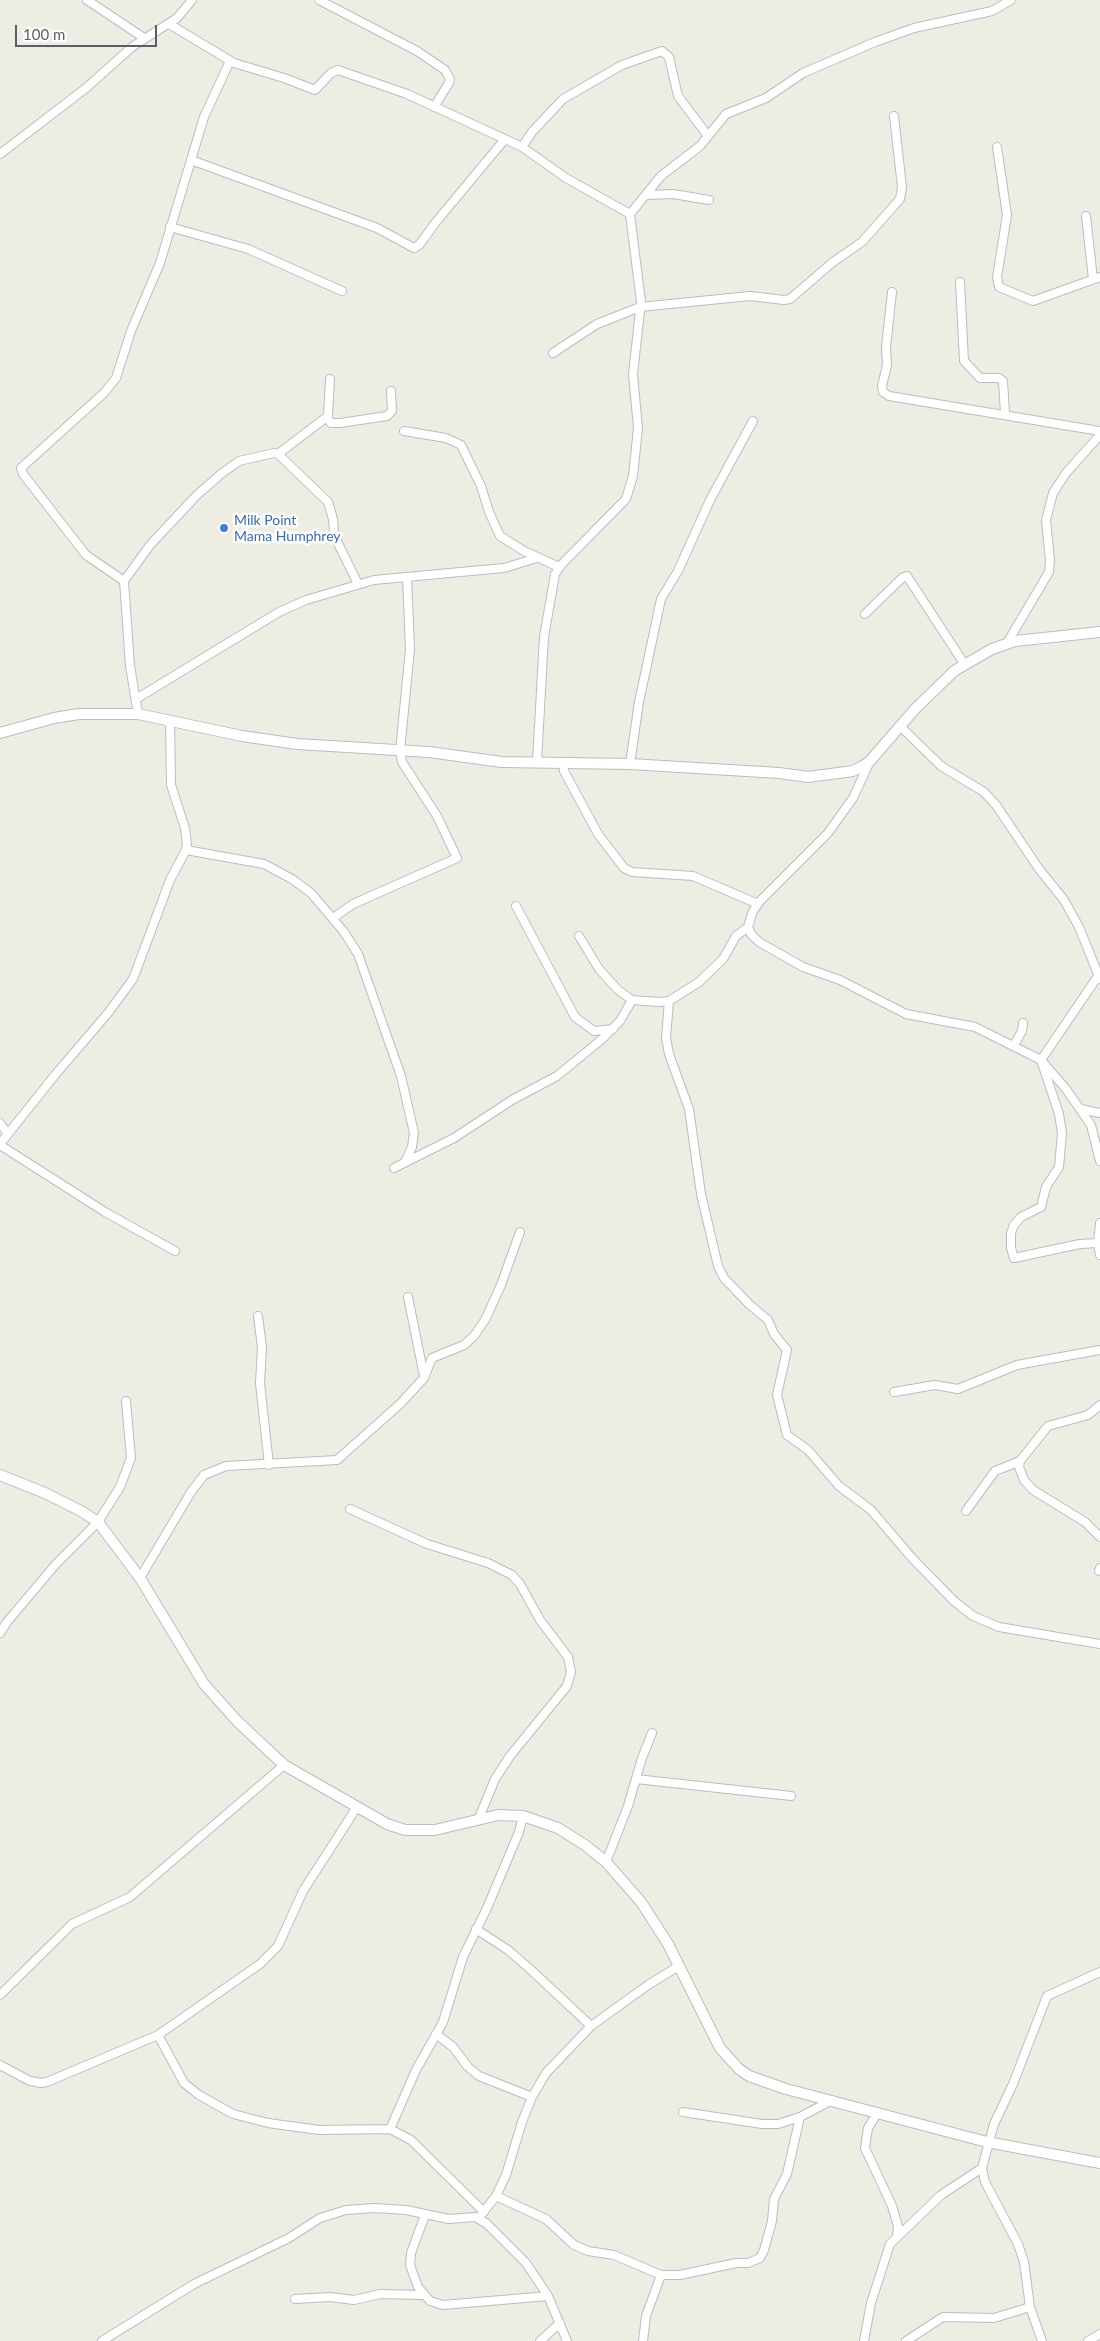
<!DOCTYPE html>
<html>
<head>
<meta charset="utf-8">
<style>
	body { margin:0 }
	#map { position:relative; width:1100px; height:2341px; overflow:hidden; background:#eeede3; font-family:Lato,sans-serif }
	canvas { display:block }
	.scale { position:absolute; left:15px; top:25px; width:142px; height:22px; box-sizing:border-box; border:2px solid #5b5e64; border-top:0; padding-left:6px; font-size:15px; line-height:18px; white-space:nowrap; color:#5b5e64; -webkit-text-stroke:4px #fff; paint-order:stroke }
</style>
</head>
<body>
<div id="map">
<canvas width="1100" height="2341"></canvas>
<div class="scale">100 m</div>
</div>
<script>
const ctx = document.querySelector('canvas').getContext('2d');
ctx.lineJoin = 'round';
const toPath = rows => new Path2D(rows.map(r => 'M' + r).join(''));
function stroke(path, color, width, dash) { ctx.strokeStyle = color; ctx.lineWidth = width; ctx.lineCap = dash ? 'butt' : 'round'; ctx.setLineDash(dash || []); ctx.stroke(path); }
function label(font, color, halo, rows, align = 'center') {
  ctx.font = font + ' Lato,sans-serif'; ctx.lineWidth = 5; ctx.setLineDash([]); ctx.textBaseline = 'middle'; ctx.strokeStyle = halo; ctx.fillStyle = color; for (const [text, x, y, turn = 0] of rows) {
    ctx.save(); ctx.translate(x, y); ctx.rotate((+turn || 0) * Math.PI / 180); ctx.textAlign = isNaN(turn) ? turn : align; if (halo) ctx.strokeText(text, 0, 0); ctx.fillText(text, 0, 0); ctx.restore();
  }
}
const minor = toPath([
	[87,0,144,38],
	[319,0,417,51,445,70,450,79,449,83,434,107],
	[169,24,234,63,284,78,315,90,331,73,338,70,407,94,522,147,532,132,563,99,622,65,662,51,669,57,678,96,708,136],
	[522,147,566,178,630,214],
	[997,147,1007,215,997,277,999,287,1033,301,1100,277],
	[0,154,86,88,132,47,177,18,192,0],
	[191,160,377,228,414,248,419,245,436,222,505,139],
	[647,195,673,194,709,200],
	[1086,216,1093,279],
	[170,227,248,249,342,291],
	[960,282,964,361,980,378,999,378,1003,381,1005,414],
	[892,292,886,347,887,365,882,386,883,392,889,396,1100,431],
	[553,353,597,324,640,307,750,296,784,300,790,299,833,262,862,242,900,199,902,187,894,116],
	[327,418,331,423,340,423,387,416,392,411,391,391],
	[404,431,446,438,461,445,481,486,489,512,500,536,524,551,559,567],
	[278,454,328,416,330,379],
	[124,581,150,545,197,495,221,474,239,461,274,453,278,454,328,502,333,519,334,535,358,584],
	[865,614,902,578,907,576,965,665],
	[1007,643,1049,572,1050,560,1046,520,1053,493,1066,473,1100,435],
	[136,699,279,612,306,600,374,580,504,568,537,558],
	[138,714,130,666,124,581,86,555,23,474,21,468,104,393,116,378,131,331,160,263,204,117,230,61],
	[900,726,941,766,984,792,996,805,1039,869,1064,900,1079,927,1100,979],
	[870,761,853,798,828,833,761,900,753,911,748,927,751,934,759,942,803,967,840,980,906,1014,975,1027,1041,1060,1066,1089,1091,1125,1100,1161],
	[537,762,544,637,555,574,562,564,626,499,633,476,638,428,633,374,641,302,630,214,661,176,700,146,726,114,766,98,803,73,875,42,914,28,992,11,1011,0],
	[563,762,564,771,598,834,624,868,632,872,693,876,758,904],
	[630,764,639,702,661,599,678,571,710,500,753,421],
	[186,850,264,864,292,879,311,893,344,932,358,954,401,1076,414,1133,412,1147,405,1162],
	[516,906,575,1017,594,1031,613,1029],
	[333,918,353,904,457,858,437,816,402,762,400,751,410,649,407,577],
	[579,936,599,969,618,990,632,1000,659,1002,669,1001,699,982,723,959,736,936,748,927],
	[669,1001,666,1038,669,1054,689,1109,701,1194,718,1266,724,1278,749,1304,768,1320,774,1334,787,1350,777,1395,787,1435,808,1450,839,1486,871,1510,912,1558,954,1601,973,1616,999,1627,1100,1644],
	[1014,1045,1022,1031,1023,1023],
	[1081,1109,1100,1113],
	[0,1123,7,1133],
	[0,1144,55,1075,108,1013,133,979,170,880,186,850,187,844,185,828,171,785,170,720],
	[0,1145,105,1212,175,1251],
	[394,1168,454,1138,512,1100,557,1076,601,1040,620,1021,632,1000],
	[1100,1223,1098,1243,1100,1255],
	[1098,1243,1080,1244,1014,1258,1011,1248,1011,1233,1014,1225,1021,1217,1041,1207,1046,1187,1059,1167,1062,1133,1059,1114,1041,1060,1098,976],
	[408,1297,424,1376],
	[258,1316,262,1347,260,1383,269,1465],
	[894,1392,935,1385,958,1389,1017,1365,1100,1350],
	[1100,1405,1088,1415,1048,1426,1020,1461,1019,1467,1024,1480,1033,1490,1085,1522,1100,1537],
	[350,1509,427,1544,488,1563,512,1575,520,1584,540,1620,568,1657,571,1672,567,1686,510,1756,495,1779,479,1818],
	[966,1511,995,1471,1020,1461],
	[1099,1571,1100,1568],
	[140,1578,191,1492,204,1475,226,1466,337,1460,400,1404,424,1378,432,1358,464,1345,474,1336,485,1320,501,1285,520,1232],
	[0,1633,7,1622,56,1564,98,1522,120,1487,131,1458,126,1401],
	[636,1779,791,1796],
	[606,1862,628,1806,642,1758,652,1733],
	[476,1929,508,1950,530,1969,591,2026],
	[0,1995,72,1924,130,1897,284,1765],
	[436,2034,453,2047,468,2067,479,2076,532,2097],
	[158,2035,184,2083,199,2095,224,2109,233,2114,268,2123,319,2130,390,2129,411,2140,484,2212],
	[0,2065,30,2081,41,2083,47,2082,158,2035,260,1964,278,1946,303,1891,357,1807],
	[683,2112,762,2124,778,2124,800,2117,832,2100],
	[878,2112,868,2128,865,2148,892,2206,898,2226,897,2236],
	[390,2129,416,2070,443,2022,463,1957,487,1908,519,1832,523,1816],
	[496,2196,546,2219,574,2245,588,2251,614,2255,661,2275,680,2275,736,2263,748,2263,760,2258,764,2250,772,2221,774,2199,787,2174,800,2117],
	[425,2215,411,2253,410,2265,418,2287,430,2301,443,2305,548,2296],
	[481,2215,496,2196,506,2175,522,2122,532,2097,546,2073,591,2026,648,1985,679,1966],
	[295,2299,330,2297,354,2300,380,2294,424,2295],
	[102,2341,194,2284,289,2238,320,2218,346,2210,375,2208,406,2210,449,2219,475,2217,486,2223,526,2263,548,2296,567,2341],
	[540,2341,560,2323],
	[643,2341,646,2316,661,2275],
	[864,2341,871,2303,890,2244,941,2195,982,2168],
	[906,2341,943,2317,994,2318,1030,2307],
	[1042,2341,1030,2307,1024,2262,1018,2244,985,2182,982,2168,994,2124,1013,2084,1047,1996,1100,1972],
	[1088,2341,1100,2334]
]);
const tertiary = toPath([
	[0,733,54,718,79,714,138,714,242,736,297,744,429,752,502,762,630,764,779,773,808,777,853,771,863,766,870,761,915,709,944,681,954,671,992,649,1015,641,1100,632],
	[0,1475,45,1493,81,1511,98,1522,140,1578,204,1684,237,1721,284,1765,387,1824,405,1830,435,1830,498,1815,523,1816,558,1828,585,1845,606,1862,641,1902,668,1944,720,2048,739,2069,749,2076,786,2089,987,2142,1100,2163]
]);
const markers = [
	[224,528,5,"#3f7fe0"]
];
const shopNames = [
	["Milk Point",234,520],
	["Mama Humphrey",234,536]
];
stroke(minor, '#bbbcc2', 10);
stroke(tertiary, '#bbbcc2', 12);
stroke(minor, '#fff', 8);
stroke(tertiary, '#fff', 10);
for (const [x, y, r, color] of markers) { const dot = new Path2D(); dot.arc(x, y, r, 0, 2 * Math.PI); ctx.fillStyle = color; ctx.fill(dot); stroke(dot, '#fff', 2); }
label('14px', '#366cbe', '#fff', shopNames, 'left');
</script>
</body>
</html>
